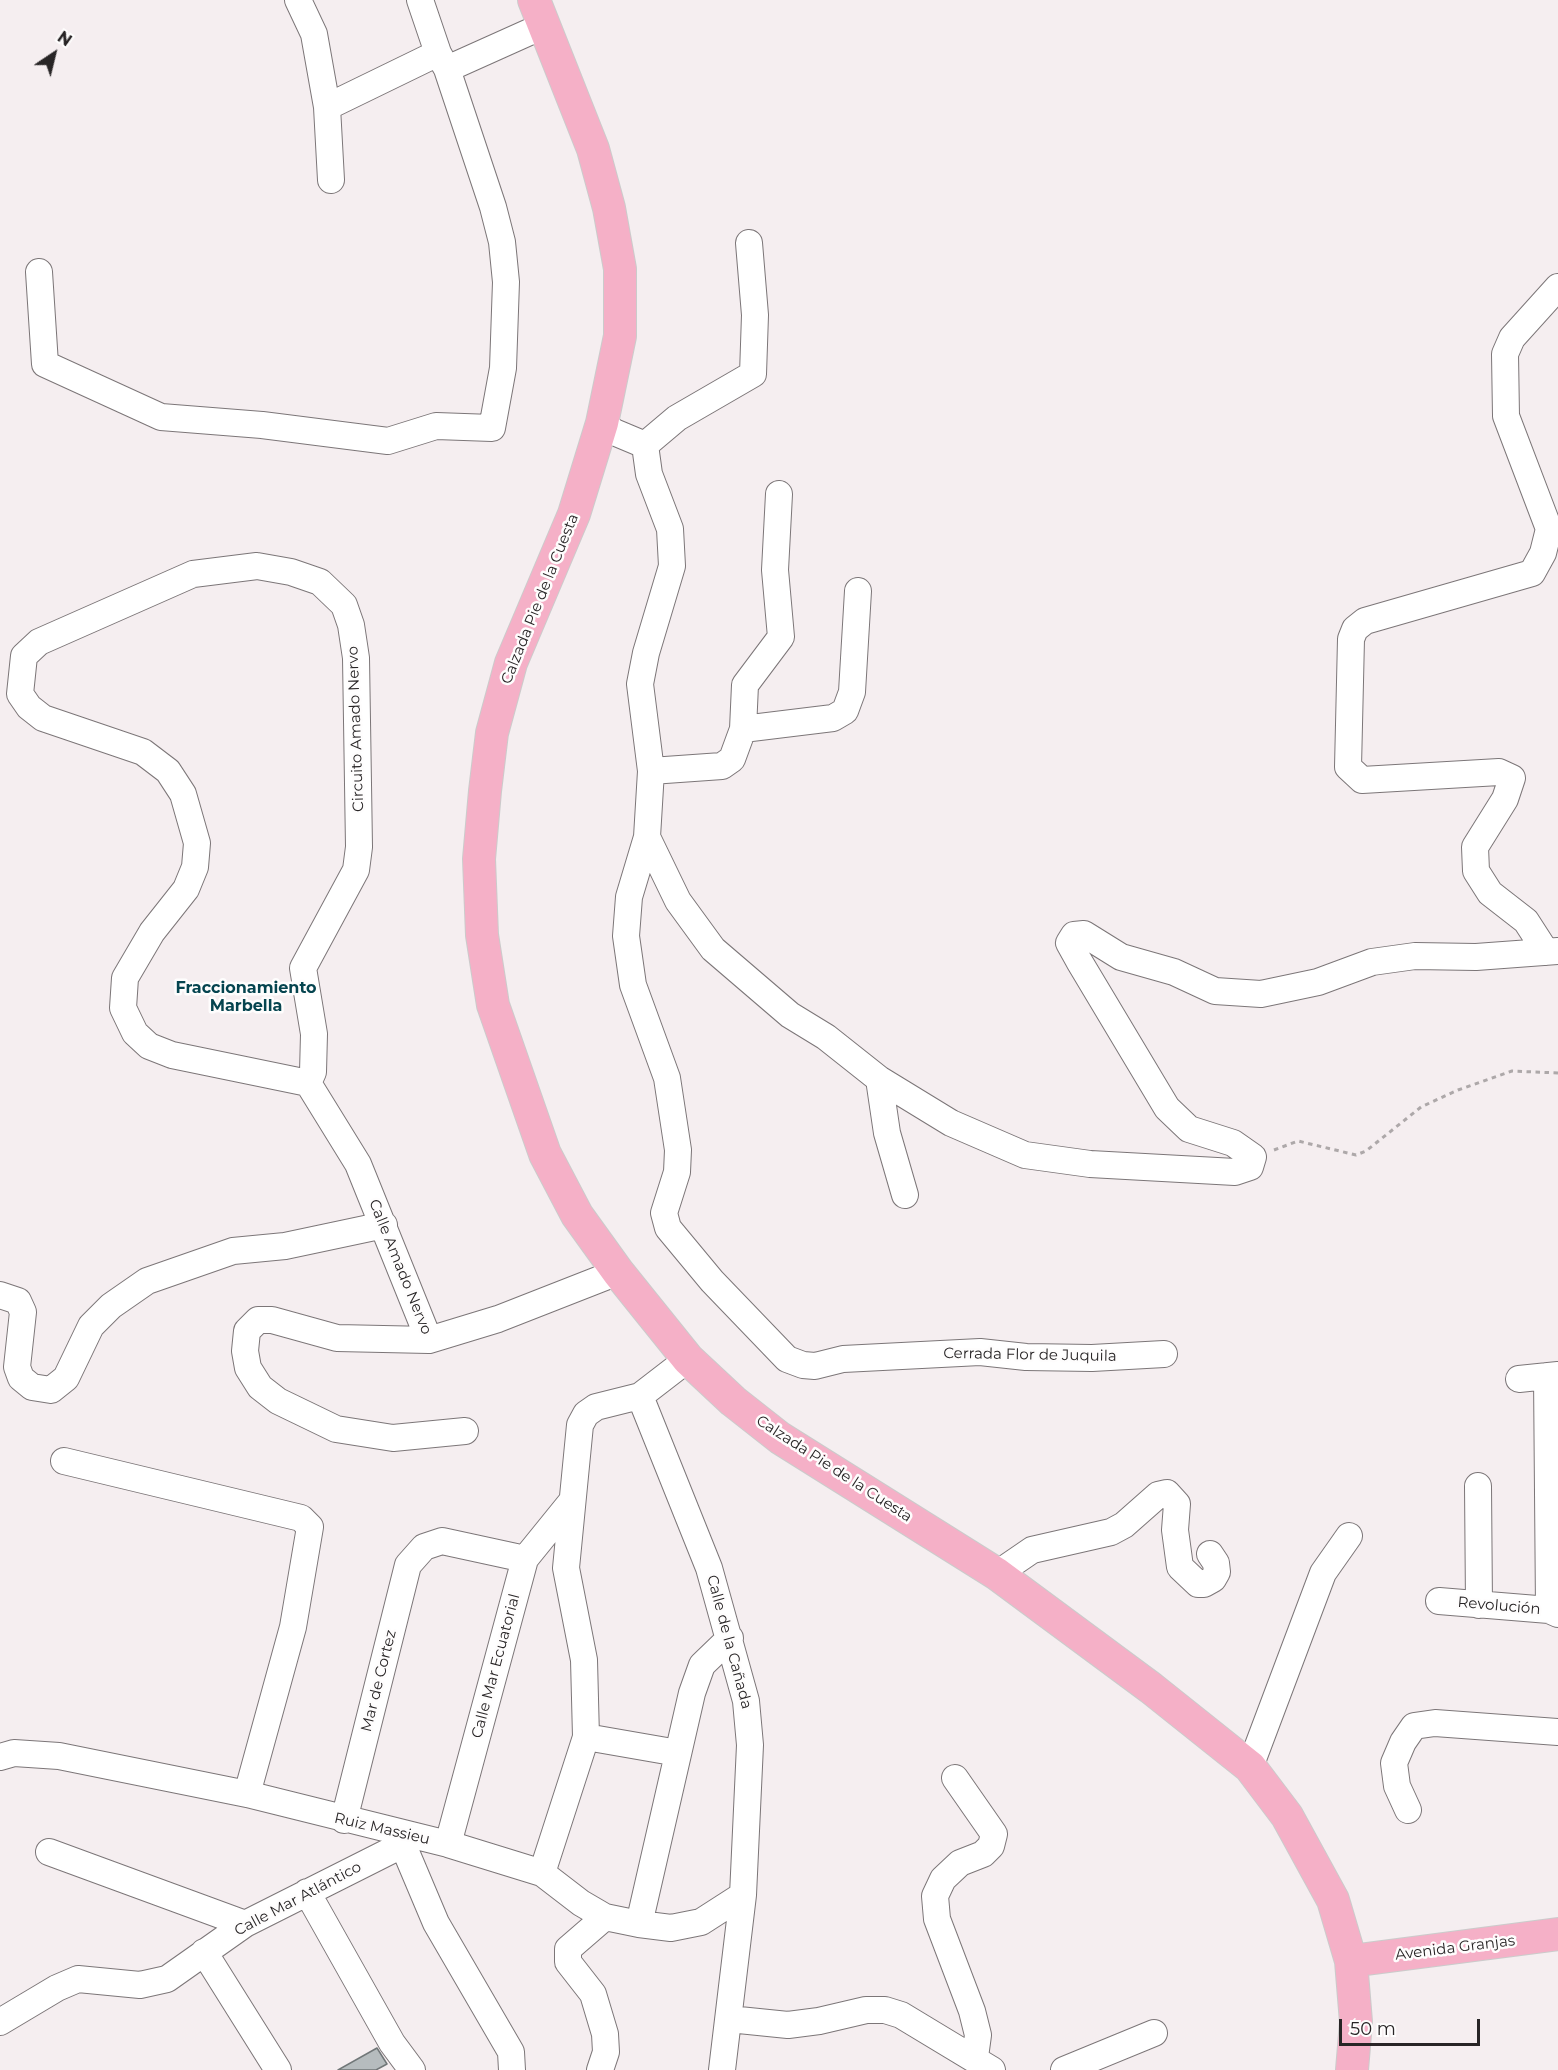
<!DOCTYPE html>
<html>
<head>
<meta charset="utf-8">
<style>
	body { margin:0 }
	#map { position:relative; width:1558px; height:2070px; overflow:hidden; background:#f5eef0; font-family:Montserrat,sans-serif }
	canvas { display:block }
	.north { position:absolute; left:24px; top:24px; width:60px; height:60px; -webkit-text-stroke:4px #fefdfd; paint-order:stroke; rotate:35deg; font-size:16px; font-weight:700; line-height:24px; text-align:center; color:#282526 }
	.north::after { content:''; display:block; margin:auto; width:21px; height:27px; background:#282526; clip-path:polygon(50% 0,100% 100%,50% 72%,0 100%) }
	.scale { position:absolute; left:1339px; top:2019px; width:141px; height:27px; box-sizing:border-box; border:3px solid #282526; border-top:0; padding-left:8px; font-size:18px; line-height:21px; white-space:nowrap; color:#282526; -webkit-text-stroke:4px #fefdfd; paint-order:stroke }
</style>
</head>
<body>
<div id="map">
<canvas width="1558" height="2070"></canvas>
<div class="north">N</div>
<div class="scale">50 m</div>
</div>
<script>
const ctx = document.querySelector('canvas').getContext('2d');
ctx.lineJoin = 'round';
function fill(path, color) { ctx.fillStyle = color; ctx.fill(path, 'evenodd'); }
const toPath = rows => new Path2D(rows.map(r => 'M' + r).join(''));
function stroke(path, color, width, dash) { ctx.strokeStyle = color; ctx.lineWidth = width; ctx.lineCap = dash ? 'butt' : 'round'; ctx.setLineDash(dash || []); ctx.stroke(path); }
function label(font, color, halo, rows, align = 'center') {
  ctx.font = font + ' Montserrat,sans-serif'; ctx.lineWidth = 5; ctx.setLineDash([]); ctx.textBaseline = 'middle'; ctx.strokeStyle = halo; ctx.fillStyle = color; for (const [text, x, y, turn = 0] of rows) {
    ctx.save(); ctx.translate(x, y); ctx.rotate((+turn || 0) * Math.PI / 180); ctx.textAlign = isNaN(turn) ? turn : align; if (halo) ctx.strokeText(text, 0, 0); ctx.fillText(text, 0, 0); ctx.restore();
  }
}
const building = toPath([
	[377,2048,387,2064,376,2070,338,2070,377,2048]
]);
const path = toPath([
	[1274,1150,1298,1141,1356,1155,1366,1151,1421,1107,1458,1090,1512,1071,1558,1073]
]);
const minor = toPath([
	[298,0,314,34,327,107,331,180],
	[447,69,545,25],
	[327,107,438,53],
	[39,272,45,364,161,417,262,425,388,441,436,426,492,428,503,368,506,282,502,242,493,207,447,69,438,53,420,0],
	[602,423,614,432,645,445],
	[645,445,649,474,670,529,672,566,646,653,640,684,651,771,647,837,629,897,626,936,633,985,667,1078,678,1150,677,1172,664,1213,668,1228,712,1281,787,1359,803,1365,815,1366,843,1359,980,1352,1026,1357,1092,1358,1164,1354],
	[645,445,677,418,753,374,755,315,749,243],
	[257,566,291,572,320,582,344,605,351,625,356,658,359,847,356,870,303,968,314,1034,313,1072,308,1083,172,1055,149,1046,135,1033,123,1008,125,978,152,932,186,889,195,867,197,843,183,794,168,771,143,752,43,718,29,707,20,694,24,656,39,642,193,574,257,566],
	[743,729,833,718,845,711,852,692,858,591],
	[651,771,722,766,732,759,743,729,745,685,781,637,775,570,779,494],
	[647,837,678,901,713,949,790,1015,826,1037,879,1079,951,1123,1025,1155,1090,1164,1235,1172,1250,1167,1253,1157,1233,1143,1189,1129,1167,1108,1079,961,1069,943,1074,935,1084,934,1121,957,1174,972,1215,991,1261,994,1318,982,1372,962,1415,956,1476,957,1558,951],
	[1546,952,1526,921,1490,893,1476,871,1475,847,1505,799,1512,778,1499,772,1362,780,1348,767,1351,639,1355,629,1365,621,1532,573,1543,553,1549,529,1506,416,1505,354,1512,338,1558,287],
	[879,1079,887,1133,905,1195],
	[308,1083,358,1164,429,1340],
	[0,1295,18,1301,23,1312,17,1367,21,1378,32,1387,51,1390,66,1378,91,1326,111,1306,147,1281,233,1251,285,1246,384,1225],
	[688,1359,640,1396,709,1568,746,1701,750,1745,743,1895,722,2070],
	[1547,1376,1549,1610],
	[1519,1379,1558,1375],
	[465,1431,393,1438,336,1429,278,1401,260,1387,248,1368,245,1351,247,1331,258,1320,272,1320,337,1338,429,1340,498,1319,618,1272],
	[64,1461,301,1518,310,1527,293,1627,247,1794],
	[1478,1486,1479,1605],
	[997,1574,1032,1550,1111,1532,1124,1525,1158,1495,1167,1493,1177,1504,1175,1530,1180,1567,1198,1584,1204,1584,1213,1579,1217,1572,1216,1563,1210,1554],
	[1439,1601,1549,1610,1558,1614],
	[586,1737,678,1753],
	[0,1757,14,1753,59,1756,247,1794,448,1844,542,1873,581,1903,605,1917,639,1924,671,1928,701,1922,743,1895],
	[1250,1767,1323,1573,1349,1536],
	[955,1778,994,1834,991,1846,983,1854,960,1863,943,1879,935,1896,937,1919,972,2011,978,2035,975,2057],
	[1408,1810,1397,1786,1394,1763,1403,1742,1414,1726,1435,1723,1558,1732],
	[344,1820,408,1565,424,1547,442,1541,525,1559],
	[398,1833,436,1923,511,2052,512,2070],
	[448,1844,525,1559,572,1501],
	[49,1852,245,1924],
	[542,1873,586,1737,584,1660,566,1568,580,1425,586,1414,596,1407,640,1396],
	[307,1892,392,2043,412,2070],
	[639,1924,692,1693,702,1665,730,1638],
	[204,1952,278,2070],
	[729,2019,788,2025,819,2021,866,2010,885,2010,901,2015,992,2070],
	[0,2022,57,1988,78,1979,140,1985,167,1979,245,1924,402,1845],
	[600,2070,606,2052,605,2034,593,1994,568,1962,568,1949,605,1917],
	[1064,2070,1154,2033]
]);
const major = toPath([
	[534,0,593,149,609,208,620,269,620,336,602,423,574,514,511,663,492,733,485,791,479,859,482,935,493,1005,545,1154,577,1215,618,1272,688,1359,733,1401,780,1438,997,1574,1151,1688,1250,1767,1287,1816,1333,1900,1351,1961,1356,2022,1352,2070],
	[1351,1961,1558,1934]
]);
const streetNames = [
	["Calzada Pie de la Cuesta",540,599,-68],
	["Circuito Amado Nervo",356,729,-92],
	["Calle Amado Nervo",400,1267,68],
	["Cerrada Flor de Juquila",1030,1355,1],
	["Calzada Pie de la Cuesta",834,1469,33],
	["Revolución",1499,1606,5],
	["Calle de la Cañada",729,1642,75],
	["Calle Mar Ecuatorial",496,1666,-75],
	["Mar de Cortez",379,1681,-76],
	["Ruiz Massieu",382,1829,13],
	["Calle Mar Atlántico",298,1899,-28],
	["Avenida Granjas",1455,1948,-7]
];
const neighbourhoodNames = [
	["Fraccionamiento",246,988],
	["Marbella",246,1006]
];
fill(building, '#b6bcbe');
stroke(building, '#717778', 1.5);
stroke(minor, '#7c7678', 28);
stroke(major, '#cbcbcb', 34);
stroke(path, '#ada8a9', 3, [4.5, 4.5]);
stroke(minor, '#fff', 26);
stroke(major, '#f5b0c7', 32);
label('15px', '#282526', '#fefdfd', streetNames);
label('bold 16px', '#05444f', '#fefdfd', neighbourhoodNames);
</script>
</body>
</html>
